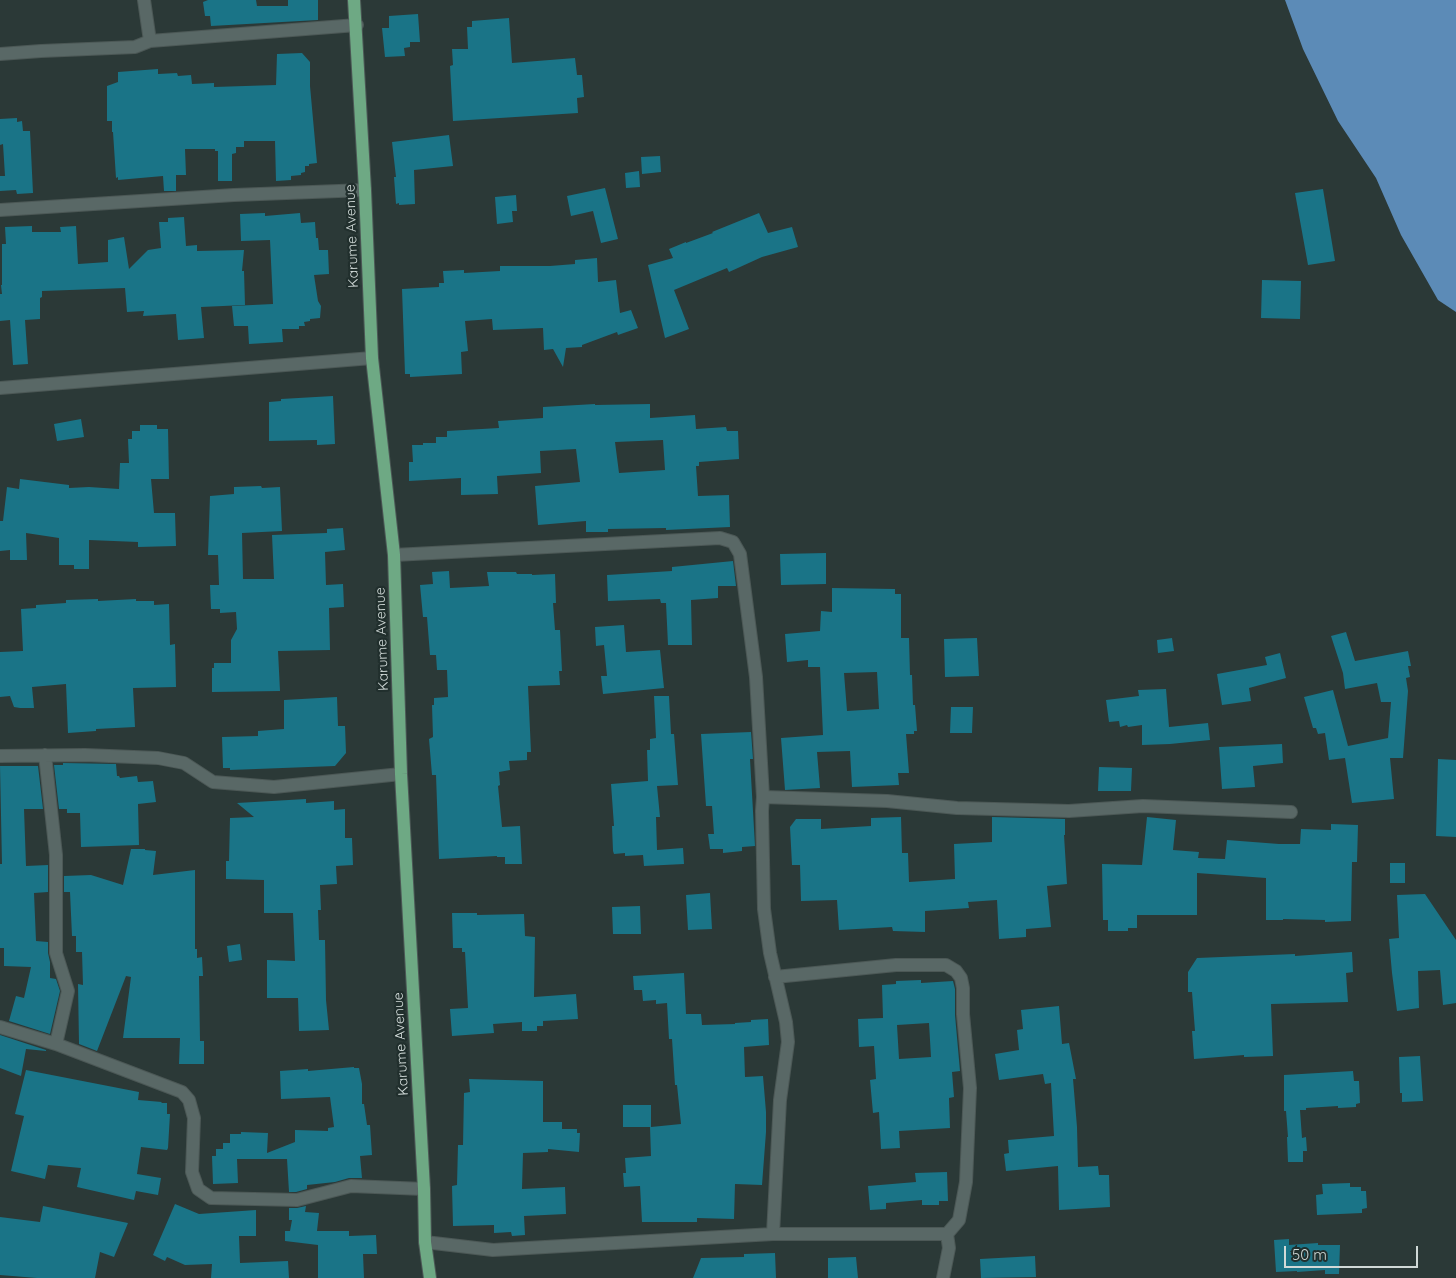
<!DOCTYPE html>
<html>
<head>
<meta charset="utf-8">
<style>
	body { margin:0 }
	#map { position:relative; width:1456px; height:1278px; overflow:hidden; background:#2b3937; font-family:Quicksand,sans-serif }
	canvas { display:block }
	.scale { position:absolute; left:1284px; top:1246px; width:134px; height:22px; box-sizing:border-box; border:2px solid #d0d9d7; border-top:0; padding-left:6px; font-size:15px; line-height:18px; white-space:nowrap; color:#d0d9d7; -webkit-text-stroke:4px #212f2d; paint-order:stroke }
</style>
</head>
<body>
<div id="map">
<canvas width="1456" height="1278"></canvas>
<div class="scale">50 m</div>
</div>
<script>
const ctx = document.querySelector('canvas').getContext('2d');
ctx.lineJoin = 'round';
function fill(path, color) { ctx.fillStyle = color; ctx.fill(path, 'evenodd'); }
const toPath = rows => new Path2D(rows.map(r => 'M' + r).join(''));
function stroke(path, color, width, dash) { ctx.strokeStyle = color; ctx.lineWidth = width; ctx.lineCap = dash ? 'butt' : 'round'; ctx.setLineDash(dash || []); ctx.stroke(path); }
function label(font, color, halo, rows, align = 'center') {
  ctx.font = font + ' Quicksand,sans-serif'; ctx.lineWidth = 4.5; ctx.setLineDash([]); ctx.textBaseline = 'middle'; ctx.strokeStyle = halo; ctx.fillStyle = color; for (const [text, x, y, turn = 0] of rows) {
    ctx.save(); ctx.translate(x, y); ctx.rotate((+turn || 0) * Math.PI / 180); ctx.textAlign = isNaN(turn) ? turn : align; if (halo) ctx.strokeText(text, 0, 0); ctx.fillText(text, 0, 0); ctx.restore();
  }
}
const water = toPath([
	[1285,0,1456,0,1456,312,1438,300,1401,235,1376,178,1338,121,1303,49]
]);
const building = toPath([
	[208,0,256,0,257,6,288,6,288,0,318,0,318,20,211,26,210,16,205,16,203,2],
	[418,14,420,42,410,42,410,47,404,48,405,56,385,57,382,28,389,28,389,16],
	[509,18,512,63,575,58,577,75,582,75,584,97,577,98,578,113,453,121,450,66,453,65,452,49,468,49,467,27,472,27,472,21],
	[302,53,310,62,310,86,317,163,309,164,309,166,305,166,305,172,301,173,301,175,291,176,291,180,276,181,275,141,244,141,244,147,236,147,236,153,232,154,232,181,218,181,218,151,215,151,215,149,185,149,186,175,176,175,176,191,164,191,163,176,118,180,118,177,116,178,113,132,112,132,112,121,107,121,107,86,118,82,118,72,158,69,158,74,177,73,178,76,191,75,192,84,214,83,214,87,276,85,277,54],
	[17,118,17,122,22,121,23,131,30,131,33,193,17,194,16,190,0,191,0,176,5,176,3,144,0,145,0,119],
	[449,135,453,166,414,170,415,204,399,205,399,203,396,204,394,177,396,177,392,142],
	[660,156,661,172,642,174,641,157],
	[639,171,640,187,626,188,625,173],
	[605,188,618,239,601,243,593,211,571,216,567,196],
	[1323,189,1335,261,1308,265,1295,193],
	[516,195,517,211,512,211,513,222,497,224,495,197],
	[265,213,265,216,300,213,301,223,315,222,316,238,318,238,319,250,328,250,329,274,314,275,318,301,321,306,320,318,310,319,310,321,304,322,305,326,299,326,299,329,282,329,283,342,249,344,248,326,234,326,232,306,273,304,270,240,241,241,240,214],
	[759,213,768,233,792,227,798,247,762,257,729,272,727,268,674,290,689,329,665,338,648,265,673,258,669,249,686,242,686,243,713,233,712,232],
	[184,217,186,246,197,245,197,251,244,250,242,271,244,271,245,305,201,307,204,338,178,340,176,314,143,316,144,311,127,312,125,288,42,291,42,297,40,298,40,319,25,320,28,364,13,365,10,320,0,321,0,294,2,294,1,285,2,285,2,244,6,244,5,227,32,226,32,232,61,232,60,227,76,226,78,264,108,262,108,240,124,237,129,269,148,250,161,248,159,222,168,222,168,218],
	[597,258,598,282,616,280,620,313,631,310,638,328,618,335,617,332,582,345,582,347,566,348,563,367,553,349,544,350,543,328,493,330,492,319,465,321,468,351,461,352,462,374,410,377,410,374,405,374,402,289,439,287,439,283,444,283,443,271,464,270,464,273,500,271,500,266,550,266,575,264,575,260],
	[1262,280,1301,281,1300,319,1261,318],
	[333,396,335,444,317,445,317,440,269,441,269,402,281,401,281,399],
	[595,404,595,405,650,404,650,418,695,415,696,429,726,427,727,431,738,431,739,459,699,462,699,466,696,466,698,496,729,495,730,527,666,530,666,528,608,529,608,532,586,532,586,521,538,525,535,486,580,482,576,449,540,451,541,473,497,476,498,494,461,495,461,478,409,481,409,462,413,462,412,445,423,445,423,443,436,443,436,437,447,437,447,431,499,428,498,421,543,418,543,407],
	[663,440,665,470,619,473,615,442],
	[81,419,84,437,57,441,54,424],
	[140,425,157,425,157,429,168,429,169,479,151,479,154,513,175,513,176,546,138,547,138,542,89,540,89,569,74,569,74,565,59,565,59,538,26,533,27,560,10,560,10,550,0,551,0,521,3,521,7,487,19,489,20,479,69,485,69,488,89,487,119,489,120,463,129,463,128,439,132,439,132,431,140,431],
	[261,486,262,488,280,487,282,531,242,533,243,579,274,579,272,535,327,533,327,529,343,528,345,550,325,552,326,585,343,584,344,607,329,608,330,650,278,651,280,691,212,692,212,668,214,668,214,663,231,663,231,640,237,629,236,612,220,613,220,609,211,609,210,585,219,585,218,555,208,555,210,496,234,494,234,487],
	[826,553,826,584,781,585,780,554],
	[733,561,736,586,718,586,718,598,691,600,692,645,668,645,666,603,661,603,660,599,608,601,607,575,672,571,672,567],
	[449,571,450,588,489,586,487,572,516,572,517,574,532,574,532,575,555,574,556,603,553,603,555,630,560,630,562,671,559,671,560,685,528,686,531,752,527,752,527,760,509,761,510,770,499,772,500,785,498,786,502,827,520,826,522,864,505,864,505,857,497,857,497,856,439,859,436,775,432,775,429,739,433,737,432,705,434,705,434,698,448,697,447,670,437,670,436,655,430,655,427,617,423,617,420,585,433,584,432,572],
	[832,588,895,589,895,594,901,594,901,638,909,638,910,675,912,675,913,705,915,705,917,731,914,731,914,734,906,734,909,773,898,773,899,785,852,787,850,751,817,752,820,788,785,790,781,738,823,735,820,667,808,667,808,660,787,662,785,634,820,631,821,611,832,612],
	[877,672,879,709,847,711,844,673],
	[98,599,98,601,136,599,136,601,154,601,154,605,169,604,170,645,175,644,176,687,133,688,135,727,96,729,96,731,68,733,66,684,32,687,34,708,20,708,14,707,10,696,0,697,0,652,23,651,21,609,36,608,36,605,66,603,66,600],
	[624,625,626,652,660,650,664,688,603,694,601,676,607,676,604,645,596,646,595,627],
	[1346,632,1355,661,1408,651,1411,666,1408,666,1410,677,1406,678,1408,691,1403,758,1390,758,1394,799,1352,803,1345,758,1329,760,1325,733,1318,734,1316,728,1313,728,1304,697,1333,690,1348,746,1388,738,1391,702,1381,702,1377,683,1345,689,1343,673,1331,636],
	[977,638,979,676,945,677,944,639],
	[1172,638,1174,651,1158,653,1157,640],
	[1280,653,1286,678,1249,688,1251,701,1222,705,1217,674,1267,665,1265,657],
	[1166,689,1169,727,1208,723,1210,740,1170,744,1142,745,1142,725,1128,727,1127,725,1120,727,1119,721,1109,722,1106,700,1139,696,1138,690],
	[654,696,669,696,671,734,674,734,678,785,657,786,660,817,656,817,657,850,683,848,684,864,644,866,643,855,625,856,625,853,614,854,613,851,612,826,614,826,611,784,648,781,647,750,650,750,650,739,656,738],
	[337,697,338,726,345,726,346,753,335,766,230,770,230,768,223,768,222,737,258,736,258,731,284,729,284,700],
	[951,707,973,707,972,733,950,733],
	[751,732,753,759,750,759,755,846,742,847,742,851,723,853,723,849,710,849,708,834,714,834,712,806,706,806,701,734],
	[1282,744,1283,763,1253,766,1255,787,1222,789,1219,747],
	[1438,759,1456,760,1456,837,1436,836],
	[63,763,116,764,117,776,119,776,120,778,137,776,138,782,153,781,156,802,138,804,139,845,81,847,80,813,67,813,67,809,59,809,54,765,63,765],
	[0,766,38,766,43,809,24,809,26,866,48,865,48,892,34,893,36,941,48,942,48,953,50,962,50,978,56,979,60,991,50,1034,9,1021,16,996,24,998,31,967,4,966,4,948,0,948,0,864,2,864],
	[1099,767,1132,768,1131,791,1098,791],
	[306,799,306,803,334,801,334,810,345,809,345,838,352,838,353,865,336,866,337,884,320,885,321,910,318,910,319,940,325,940,326,1000,329,1030,299,1031,298,998,267,998,267,960,295,961,293,913,264,913,264,880,226,879,226,861,229,861,230,818,254,817,237,803],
	[901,817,902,853,908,853,909,882,955,879,954,844,992,842,992,817,1065,819,1065,835,1064,835,1067,884,1047,886,1051,927,1026,929,1026,937,999,939,997,900,968,902,969,908,925,911,925,932,893,931,892,927,839,930,837,900,801,901,800,865,792,865,790,827,796,819,821,819,821,829,871,826,871,818],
	[1147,817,1176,820,1173,850,1199,852,1198,858,1225,859,1227,840,1279,844,1300,844,1301,829,1331,830,1331,824,1358,825,1357,862,1352,862,1351,921,1325,922,1325,920,1283,919,1283,920,1266,920,1266,878,1197,873,1197,915,1137,915,1137,928,1128,928,1128,931,1108,931,1108,920,1103,920,1102,864,1142,865],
	[131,849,145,849,145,850,156,851,153,875,195,870,195,949,197,949,197,958,202,957,203,976,199,976,200,1041,204,1041,204,1064,179,1064,180,1038,123,1038,131,977,126,976,97,1051,79,1044,78,984,83,985,82,952,76,952,76,936,72,936,70,892,64,892,64,876,91,875,123,885],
	[1390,863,1405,863,1405,883,1390,883],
	[710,893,712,929,688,930,686,895],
	[1425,894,1456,940,1456,1003,1443,1005,1440,970,1418,971,1419,1008,1397,1011,1392,973,1389,939,1399,938,1397,895],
	[640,906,641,934,613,934,612,907],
	[452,913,477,913,477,915,524,914,525,936,535,937,534,997,576,994,578,1019,543,1021,543,1026,537,1026,537,1031,522,1031,522,1022,493,1024,494,1033,452,1036,450,1009,468,1008,465,952,462,952,462,948,453,948],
	[240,944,242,960,229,962,227,946],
	[1352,952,1353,972,1346,973,1348,1002,1271,1004,1273,1056,1244,1057,1244,1055,1194,1059,1192,1031,1195,1031,1192,992,1188,992,1188,972,1197,958,1295,954,1295,956],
	[684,973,686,1014,701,1014,702,1025,735,1024,735,1023,751,1022,751,1020,768,1019,769,1045,744,1047,745,1077,763,1076,766,1112,766,1132,762,1185,735,1184,734,1219,697,1218,697,1222,642,1222,640,1186,624,1187,623,1173,626,1173,625,1158,651,1156,650,1127,623,1127,623,1105,651,1105,651,1127,681,1124,677,1085,675,1085,672,1039,669,1039,667,1003,656,1004,656,1000,643,1001,642,990,634,990,633,976],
	[921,980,921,983,953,981,955,989,955,1015,960,1071,952,1072,954,1097,949,1098,950,1128,899,1131,900,1148,881,1149,879,1112,873,1113,870,1080,876,1079,874,1046,859,1047,858,1019,883,1018,882,985,896,984,896,981],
	[929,1023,931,1057,899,1059,897,1025],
	[1059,1006,1062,1044,1069,1043,1076,1079,1073,1079,1077,1127,1078,1167,1098,1166,1099,1175,1109,1175,1110,1207,1059,1210,1058,1166,1006,1171,1004,1154,1009,1153,1008,1140,1054,1136,1051,1083,1045,1084,1043,1074,999,1080,995,1054,1019,1050,1017,1030,1023,1029,1021,1010],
	[0,1035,46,1050,46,1051,26,1049,21,1076,0,1068],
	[1420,1056,1423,1101,1402,1102,1402,1093,1400,1093,1399,1057],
	[354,1067,354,1068,359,1068,362,1084,362,1104,364,1104,367,1125,370,1125,372,1155,360,1156,362,1178,349,1178,335,1182,307,1185,307,1189,296,1192,289,1192,287,1159,237,1159,238,1183,213,1184,212,1156,216,1156,216,1149,223,1149,223,1143,230,1143,230,1134,241,1134,241,1132,268,1133,267,1153,295,1142,295,1130,328,1131,328,1128,334,1127,330,1097,281,1099,280,1071,308,1069,308,1071],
	[26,1070,139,1092,138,1100,162,1102,161,1103,167,1103,167,1114,170,1114,168,1148,167,1150,141,1147,137,1174,161,1178,158,1195,136,1191,134,1200,77,1187,81,1168,48,1165,45,1179,11,1171,24,1116,15,1114],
	[1353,1071,1354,1081,1359,1081,1360,1103,1356,1104,1356,1107,1338,1108,1338,1106,1306,1108,1306,1110,1300,1110,1302,1138,1306,1137,1307,1151,1303,1151,1303,1162,1288,1162,1287,1137,1288,1137,1286,1111,1284,1111,1284,1075],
	[469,1079,543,1081,543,1122,562,1122,562,1129,577,1129,577,1133,580,1133,579,1152,548,1149,548,1152,523,1153,522,1189,565,1187,566,1214,524,1216,525,1235,512,1236,511,1232,494,1233,494,1225,453,1226,452,1186,457,1185,458,1145,463,1145,464,1093,470,1092],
	[947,1172,948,1201,939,1201,939,1205,922,1205,922,1200,886,1203,886,1209,870,1210,868,1186,916,1182,915,1173],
	[1350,1183,1350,1187,1361,1187,1361,1191,1366,1191,1367,1208,1362,1209,1362,1213,1317,1215,1316,1195,1323,1194,1322,1184],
	[175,1204,199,1214,256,1210,256,1236,239,1236,240,1263,288,1261,289,1278,211,1278,212,1264,185,1265,167,1257,165,1261,153,1255],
	[43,1206,128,1223,114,1257,100,1252,95,1278,37,1278,0,1275,0,1217,40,1222],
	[306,1206,305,1212,319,1213,317,1231,349,1231,349,1236,376,1235,377,1254,363,1254,364,1278,318,1278,318,1245,285,1241,285,1231,290,1231,292,1220,289,1220,289,1208,297,1208],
	[1289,1239,1289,1245,1318,1243,1318,1245,1340,1245,1339,1274,1325,1274,1325,1270,1297,1272,1297,1271,1276,1272,1274,1240],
	[775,1253,776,1278,693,1278,701,1258,744,1257,744,1254],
	[1035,1256,1036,1277,981,1278,980,1259],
	[856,1257,858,1278,828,1278,828,1258]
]);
const minor = toPath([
	[144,0,150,41],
	[0,54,41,51,135,47,150,41,357,25],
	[0,210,234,195,365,190],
	[0,388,372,358],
	[394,555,720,538,733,542,740,554,756,677,763,797,762,811,764,909,770,953,786,1022,788,1042,780,1100,773,1234],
	[0,756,85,755,158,758,184,763,213,782,274,787,401,774],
	[763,797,887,801,957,808,1069,811,1143,806,1291,812],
	[775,977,896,965,946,965,956,971,961,978,963,988,963,1014,970,1088,966,1182,959,1220,947,1234,949,1248,943,1278],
	[0,1027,56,1044,68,991,56,953,56,855,45,755],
	[56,1044,182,1092,189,1100,194,1118,192,1172,198,1189,211,1198,297,1200,351,1186,424,1189],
	[425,1242,493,1250,773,1234,947,1234]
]);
const major = toPath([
	[354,0,365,190,372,358,394,555,401,774,424,1189,425,1242,430,1278]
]);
const streetNames = [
	["Karume Avenue",352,236,-92],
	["Karume Avenue",382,639,-92],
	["Karume Avenue",401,1044,-93]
];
fill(water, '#5c8bb7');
fill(building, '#1a7487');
stroke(minor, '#4c5856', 14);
stroke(major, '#4c5856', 14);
stroke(minor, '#596866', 12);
stroke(major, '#6ea984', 12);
label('14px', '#d0d9d7', '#212f2d', streetNames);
</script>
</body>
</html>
